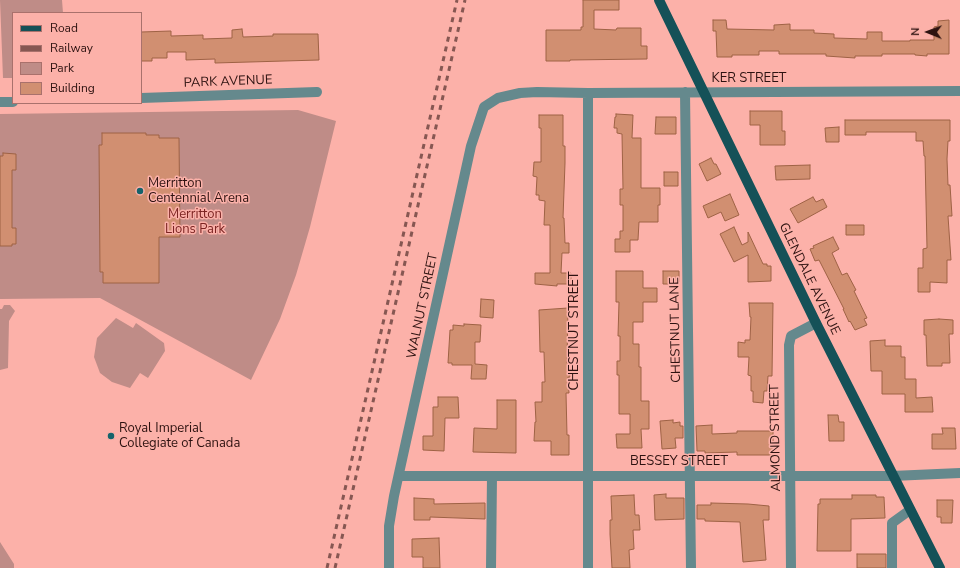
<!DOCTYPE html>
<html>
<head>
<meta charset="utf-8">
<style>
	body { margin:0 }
	#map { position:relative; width:960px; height:568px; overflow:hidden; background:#fcb1a9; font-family:"Nunito Sans",sans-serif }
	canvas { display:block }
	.legend { position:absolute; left:12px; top:12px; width:130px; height:92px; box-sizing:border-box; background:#fcb1a9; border:1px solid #a9716c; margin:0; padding:5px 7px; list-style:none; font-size:12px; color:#2d1210 }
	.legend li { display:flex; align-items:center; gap:8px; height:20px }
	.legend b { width:20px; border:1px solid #a9716c }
	.north { position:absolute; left:908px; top:12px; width:40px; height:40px; -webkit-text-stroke:3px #fcb1a9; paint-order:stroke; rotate:271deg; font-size:11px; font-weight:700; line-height:16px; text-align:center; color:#2d1210 }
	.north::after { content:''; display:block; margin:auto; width:14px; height:18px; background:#2d1210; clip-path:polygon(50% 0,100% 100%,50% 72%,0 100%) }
</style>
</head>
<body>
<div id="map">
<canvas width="960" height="568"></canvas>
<ul class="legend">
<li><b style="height:5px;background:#155158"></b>Road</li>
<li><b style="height:5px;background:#865752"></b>Railway</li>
<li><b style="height:11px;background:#bf8c87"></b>Park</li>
<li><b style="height:11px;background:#d18f71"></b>Building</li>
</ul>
<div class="north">N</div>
</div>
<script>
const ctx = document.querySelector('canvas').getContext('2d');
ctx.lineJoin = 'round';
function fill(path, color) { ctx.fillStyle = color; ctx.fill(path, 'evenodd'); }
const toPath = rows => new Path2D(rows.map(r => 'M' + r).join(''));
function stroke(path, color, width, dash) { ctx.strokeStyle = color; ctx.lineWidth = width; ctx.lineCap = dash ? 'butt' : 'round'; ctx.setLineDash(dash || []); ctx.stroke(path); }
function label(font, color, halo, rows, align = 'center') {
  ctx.font = font + ' "Nunito Sans",sans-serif'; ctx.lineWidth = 3; ctx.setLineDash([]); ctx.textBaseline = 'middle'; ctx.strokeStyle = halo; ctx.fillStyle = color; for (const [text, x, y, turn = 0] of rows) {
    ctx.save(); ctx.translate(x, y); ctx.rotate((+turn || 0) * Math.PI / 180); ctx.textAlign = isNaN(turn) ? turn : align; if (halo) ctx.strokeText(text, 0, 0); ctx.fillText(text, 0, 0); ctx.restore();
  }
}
const green = toPath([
	[0,0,62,0,63,13,13,13,13,78,3,78],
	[298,110,336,121,310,227,296,275,280,319,251,380,100,298,0,299,0,114],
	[4,305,10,305,15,311,9,321,8,368,0,370,0,309,2,309],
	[116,318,133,328,136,323,164,343,165,351,148,378,140,373,130,388,112,382,100,373,94,357,97,338],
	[0,542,14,564,14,568,0,568]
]);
const building = toPath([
	[583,0,619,0,619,10,594,10,594,29,616,30,617,28,641,28,641,46,647,46,647,59,570,60,570,61,546,61,546,30,581,30,581,27,583,27,583,0],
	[713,20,726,20,727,29,774,30,774,25,790,24,790,30,814,30,814,33,834,34,834,38,867,39,867,32,882,32,882,41,910,41,910,40,934,40,934,27,938,26,938,21,949,20,949,54,927,54,927,56,915,55,915,54,882,54,882,56,855,56,855,58,826,56,826,54,779,54,779,51,759,51,759,55,732,55,732,57,717,57,716,31,713,31,713,20],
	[242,29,243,37,273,36,273,34,318,34,319,60,215,63,215,59,186,60,186,52,167,52,167,58,152,58,152,61,141,61,141,32,171,31,171,36,203,35,203,39,232,38,232,30,242,29],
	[750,111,782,111,782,131,785,131,785,145,760,145,760,125,750,125,750,111],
	[616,114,633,115,632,138,641,138,641,188,660,188,660,205,658,205,658,222,639,222,638,240,630,240,630,252,615,252,615,239,620,239,620,231,623,231,623,205,620,205,620,189,623,189,622,134,617,133,617,128,614,128,615,117,616,117,616,114],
	[539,115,563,115,563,146,565,146,565,163,563,218,564,218,565,243,569,243,569,253,562,253,561,273,571,273,571,284,557,284,557,286,535,284,535,273,550,273,550,225,544,225,545,201,539,200,539,195,536,195,537,177,533,176,534,162,541,162,541,128,539,128,539,115],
	[656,117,676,117,676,134,655,134,656,117],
	[845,120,950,120,950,141,948,141,947,159,948,185,950,185,952,216,948,216,951,260,947,260,947,283,930,282,930,292,918,292,918,268,923,268,923,249,927,248,925,156,924,156,923,141,916,141,916,132,866,132,866,135,845,135,845,120],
	[839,127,839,142,826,142,825,128,839,127],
	[102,133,146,133,146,135,159,135,159,138,179,138,180,237,159,237,159,283,103,283,103,272,100,272,99,145,102,145,102,133],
	[3,153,16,154,16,170,12,170,12,228,16,228,16,244,12,244,12,246,0,246,0,156,3,156,3,153],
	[711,158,714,164,716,164,721,174,707,181,699,164,711,158],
	[810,165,810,179,776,180,775,166,810,165],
	[664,172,678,172,678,186,664,186,664,172],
	[730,194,739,215,725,221,721,212,708,218,703,206,730,194],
	[813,197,816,202,823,199,827,207,798,223,790,209,813,197],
	[846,225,864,225,864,235,846,235,846,225],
	[734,227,742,245,748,242,748,232,763,264,767,264,767,266,771,266,771,281,748,282,748,255,734,262,720,234,734,227],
	[833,237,839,249,832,253,842,275,847,273,856,290,854,291,867,318,864,319,867,325,855,330,850,321,849,322,843,309,844,309,819,260,815,261,810,249,814,248,813,246,833,237],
	[616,271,643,271,643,288,657,288,657,302,643,302,643,322,633,322,633,344,639,344,639,367,641,367,641,401,649,401,649,429,641,429,642,448,617,448,616,434,630,434,630,414,619,414,619,375,617,375,617,361,620,361,620,336,618,336,619,302,616,302,616,271],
	[663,271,679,271,679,282,675,282,675,284,663,284,663,271],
	[481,299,494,300,493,318,480,317,481,299],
	[749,303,773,303,772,376,768,376,767,391,764,391,763,403,753,402,753,391,751,391,751,376,748,375,749,357,738,357,738,342,745,343,745,340,750,340,751,317,750,317,749,303],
	[568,308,567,363,569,363,570,377,568,377,569,393,566,393,567,435,569,435,569,455,551,455,551,441,534,441,535,422,536,422,535,402,542,402,542,382,545,382,544,352,540,352,539,310,568,308],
	[939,319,953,320,953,334,949,334,950,363,942,363,942,366,927,366,926,335,924,335,924,320,939,319],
	[464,324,481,325,480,342,475,342,475,364,487,365,486,379,471,379,472,365,452,365,452,363,448,363,450,330,453,330,453,325,464,326,464,324],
	[885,340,885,346,901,346,901,357,905,357,905,379,916,379,916,398,932,397,933,412,905,412,905,394,882,394,882,371,871,371,870,341,885,340],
	[438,397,458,397,459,418,445,418,444,451,423,450,423,436,433,436,433,407,438,407,438,397],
	[497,400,516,400,516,453,473,452,474,428,497,429,497,400],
	[828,415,838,415,839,422,844,422,844,441,829,441,828,415],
	[673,420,673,423,680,422,680,426,683,426,683,438,675,438,676,448,662,449,660,421,673,420],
	[712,425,712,434,737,433,737,431,773,431,773,455,737,455,737,452,705,453,705,451,697,451,696,426,712,425],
	[942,428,955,428,956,449,932,449,932,434,943,434,942,428],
	[666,494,666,498,684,498,684,519,655,520,654,495,666,494],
	[634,495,635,515,639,515,640,530,633,530,634,549,629,550,630,568,612,568,610,534,610,520,612,520,611,496,634,495],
	[852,495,876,495,876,497,884,497,885,518,851,519,851,551,817,551,818,504,820,504,820,499,852,499,852,495],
	[414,498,434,499,434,504,485,503,485,519,430,517,430,520,414,520,414,498],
	[937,500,953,500,952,523,941,523,941,517,937,517,937,500],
	[711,503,748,504,769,506,769,520,763,520,766,560,743,562,740,522,705,521,705,519,697,519,697,505,711,505,711,503],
	[439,538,440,568,423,568,423,557,412,557,412,539,439,538],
	[857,554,886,554,886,568,857,568,857,554]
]);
const minor = toPath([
	[685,92,691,568],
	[141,98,317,92],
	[0,102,13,102],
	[399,476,892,476,960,473],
	[389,568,389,526,394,496,471,146,484,107,498,98,520,93,537,92,588,93,960,91],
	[491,568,492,476],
	[588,568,588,93],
	[791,568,789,345,791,336,816,323],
	[892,568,892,523,910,510]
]);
const major = toPath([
	[659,0,816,323,940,568]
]);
const rail = toPath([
	[327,568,457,0],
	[335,568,465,0]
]);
const markers = [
	[140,191,4,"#15636b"],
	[111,436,4,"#15636b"]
];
const streetNames = [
	["KER STREET",749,79],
	["PARK AVENUE",228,82,-2],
	["GLENDALE AVENUE",809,279,64],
	["WALNUT STREET",423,306,-78],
	["CHESTNUT LANE",676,330,-91],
	["CHESTNUT STREET",575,331,-90],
	["ALMOND STREET",776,438,-91],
	["BESSEY STREET",679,462]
];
const poiNames = [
	["Merritton",148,184],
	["Centennial Arena",148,199],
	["Royal Imperial",119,429],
	["Collegiate of Canada",119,444]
];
const parkNames = [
	["Merritton",195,215],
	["Lions Park",195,230]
];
fill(green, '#bf8c87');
fill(building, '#d18f71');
stroke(building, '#9e6245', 1);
stroke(minor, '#65898d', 10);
stroke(major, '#155158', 10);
stroke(rail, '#865752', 3, [5, 5]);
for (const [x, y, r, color] of markers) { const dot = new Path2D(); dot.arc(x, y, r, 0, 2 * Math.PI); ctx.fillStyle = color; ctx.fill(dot); stroke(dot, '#fcb1a9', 1.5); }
label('13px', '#2d1210', '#fcb1a9', streetNames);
label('13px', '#2d1210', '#fcb1a9', poiNames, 'left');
label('13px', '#7b2422', '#fcb1a9', parkNames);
</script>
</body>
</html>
